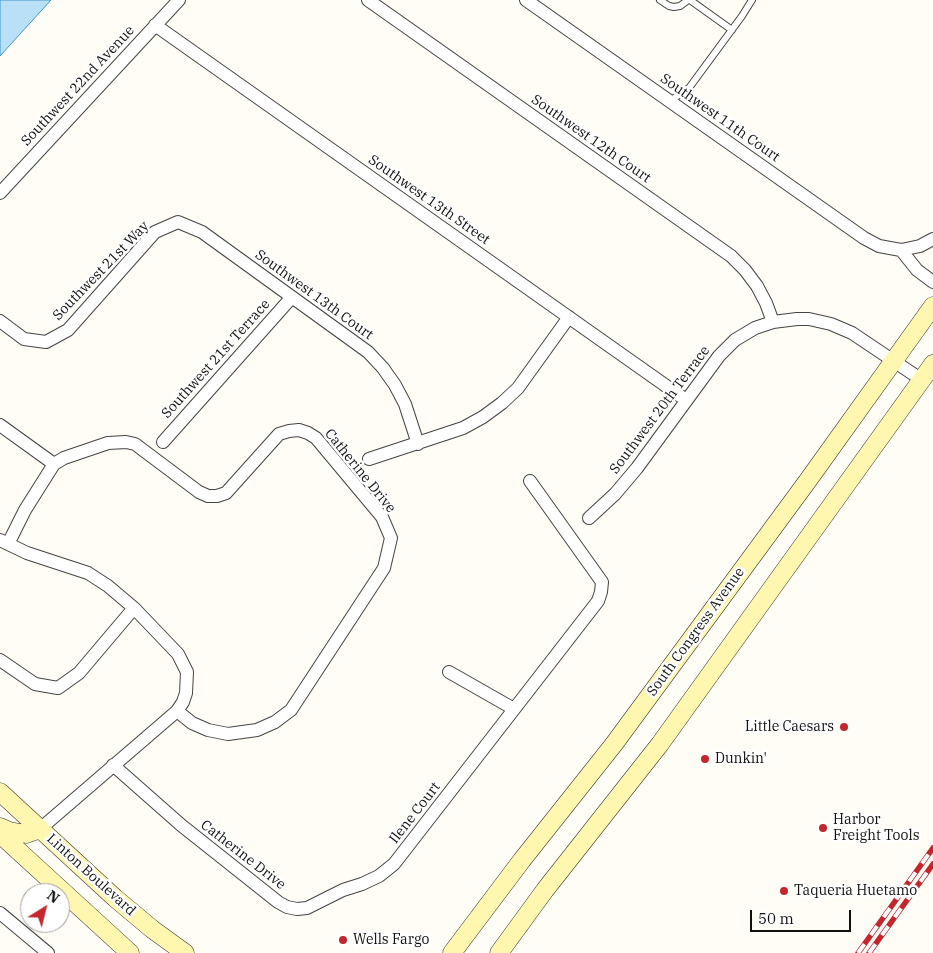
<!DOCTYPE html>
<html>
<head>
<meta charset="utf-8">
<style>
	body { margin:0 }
	#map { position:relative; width:933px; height:953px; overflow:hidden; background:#fffdf5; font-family:"IBM Plex Serif",serif }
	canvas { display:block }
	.north { position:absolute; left:20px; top:883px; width:50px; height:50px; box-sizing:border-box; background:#fff; border:1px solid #a0a0a0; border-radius:50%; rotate:36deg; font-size:14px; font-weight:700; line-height:20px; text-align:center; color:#111 }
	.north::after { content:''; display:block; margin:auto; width:18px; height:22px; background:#c4262e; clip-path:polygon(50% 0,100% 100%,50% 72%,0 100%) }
	.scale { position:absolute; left:750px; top:910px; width:101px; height:22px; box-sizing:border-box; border:2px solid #111; border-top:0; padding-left:6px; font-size:15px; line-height:18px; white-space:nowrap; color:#111; -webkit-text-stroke:4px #fff; paint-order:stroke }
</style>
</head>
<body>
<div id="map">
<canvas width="933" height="953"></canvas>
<div class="north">N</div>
<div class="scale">50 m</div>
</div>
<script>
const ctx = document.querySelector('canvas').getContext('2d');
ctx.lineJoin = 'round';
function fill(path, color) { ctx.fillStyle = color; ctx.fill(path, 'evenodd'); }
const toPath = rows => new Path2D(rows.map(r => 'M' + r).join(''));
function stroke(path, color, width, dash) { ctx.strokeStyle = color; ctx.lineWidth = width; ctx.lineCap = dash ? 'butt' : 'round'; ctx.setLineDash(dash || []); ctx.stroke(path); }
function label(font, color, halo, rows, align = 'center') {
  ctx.font = font + ' "IBM Plex Serif",serif'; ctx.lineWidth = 5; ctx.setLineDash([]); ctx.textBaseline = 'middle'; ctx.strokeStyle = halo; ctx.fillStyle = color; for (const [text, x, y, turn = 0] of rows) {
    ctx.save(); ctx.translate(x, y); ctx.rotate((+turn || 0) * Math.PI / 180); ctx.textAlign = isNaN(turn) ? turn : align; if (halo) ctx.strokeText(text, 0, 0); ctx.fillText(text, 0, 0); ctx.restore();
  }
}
const water = toPath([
	[0,0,51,0,0,56,0,0]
]);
const lane = toPath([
	[660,0,669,6,674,7,680,6,688,0],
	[690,0,732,30],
	[670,101,689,88,742,16,752,0]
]);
const street = toPath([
	[368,0,731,256,745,270,757,286,766,303,773,322],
	[526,0,864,238,879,246,901,250,920,246,933,239],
	[155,25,686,400],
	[0,193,179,0],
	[901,250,917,270,933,282],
	[0,321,24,339,46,342,68,330,155,232,178,222,202,232,368,352,383,368,395,385,405,404,418,444],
	[0,425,54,464],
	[163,442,292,297],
	[369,459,463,428,483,417,502,403,518,388,569,317],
	[589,518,615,494,637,468,719,356,735,340,755,328,773,322,797,319,809,319,831,324,852,333,922,380],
	[0,540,27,553,88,573,108,586,134,608,178,654,187,672,186,693,183,702,177,711,40,829],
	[8,544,25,510,54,464,64,458,108,443,126,442,135,444,199,492,208,496,217,496,226,493,279,434,289,431,299,430,308,433,316,438,382,517,391,538,384,568,291,710,275,722,257,730,228,734,208,730,192,723,177,711],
	[0,660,35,684,58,688,79,673,134,608],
	[449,672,514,709],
	[113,765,181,825,278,902,287,907,297,909,307,908,343,890,362,884,379,876,394,864,598,601,601,592,602,582,530,481],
	[0,913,48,953]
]);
const secondary = toPath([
	[0,792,115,898,152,929,185,953],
	[0,827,9,831,26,834,40,829],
	[0,834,130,953],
	[452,953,522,860,614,744,809,479,933,306],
	[499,953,545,890,660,744,933,364]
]);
const rail = toPath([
	[858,953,933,848],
	[869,953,933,864]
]);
const markers = [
	[844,727,5,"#c4262e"],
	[705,759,5,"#c4262e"],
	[823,828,5,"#c4262e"],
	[784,891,5,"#c4262e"],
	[343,940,5,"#c4262e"]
];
const streetNames = [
	["Southwest 22nd Avenue",78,86,-47],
	["Southwest 11th Court",720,118,35],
	["Southwest 12th Court",591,139,35],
	["Southwest 13th Street",429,200,35],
	["Southwest 21st Way",101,271,-46],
	["Southwest 13th Court",314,295,36],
	["Southwest 21st Terrace",216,359,-48],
	["Southwest 20th Terrace",660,410,-53],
	["Catherine Drive",360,471,51],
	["South Congress Avenue",696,632,-54],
	["Ilene Court",415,813,-52],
	["Catherine Drive",243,855,38],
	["Linton Boulevard",91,875,42]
];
const poiNames = [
	["Little Caesars",834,727,"right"],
	["Dunkin'",715,759],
	["Harbor",833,820],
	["Freight Tools",833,836],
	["Taqueria Huetamo",794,891],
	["Wells Fargo",353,940]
];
fill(water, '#b9e0f7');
stroke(water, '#3f96cf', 1);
stroke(lane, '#444', 8);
stroke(street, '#444', 14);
stroke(secondary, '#333', 19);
stroke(lane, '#fff', 6);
stroke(street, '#fff', 12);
stroke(secondary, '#fff6b0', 18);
stroke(rail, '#c4262e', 5.5);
stroke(rail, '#fff', 4, [11]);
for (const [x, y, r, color] of markers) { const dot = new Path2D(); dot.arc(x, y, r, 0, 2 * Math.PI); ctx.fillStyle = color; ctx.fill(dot); stroke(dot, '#fff', 2); }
label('14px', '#111', '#fff', streetNames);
label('14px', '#111', '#fff', poiNames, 'left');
</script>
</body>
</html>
